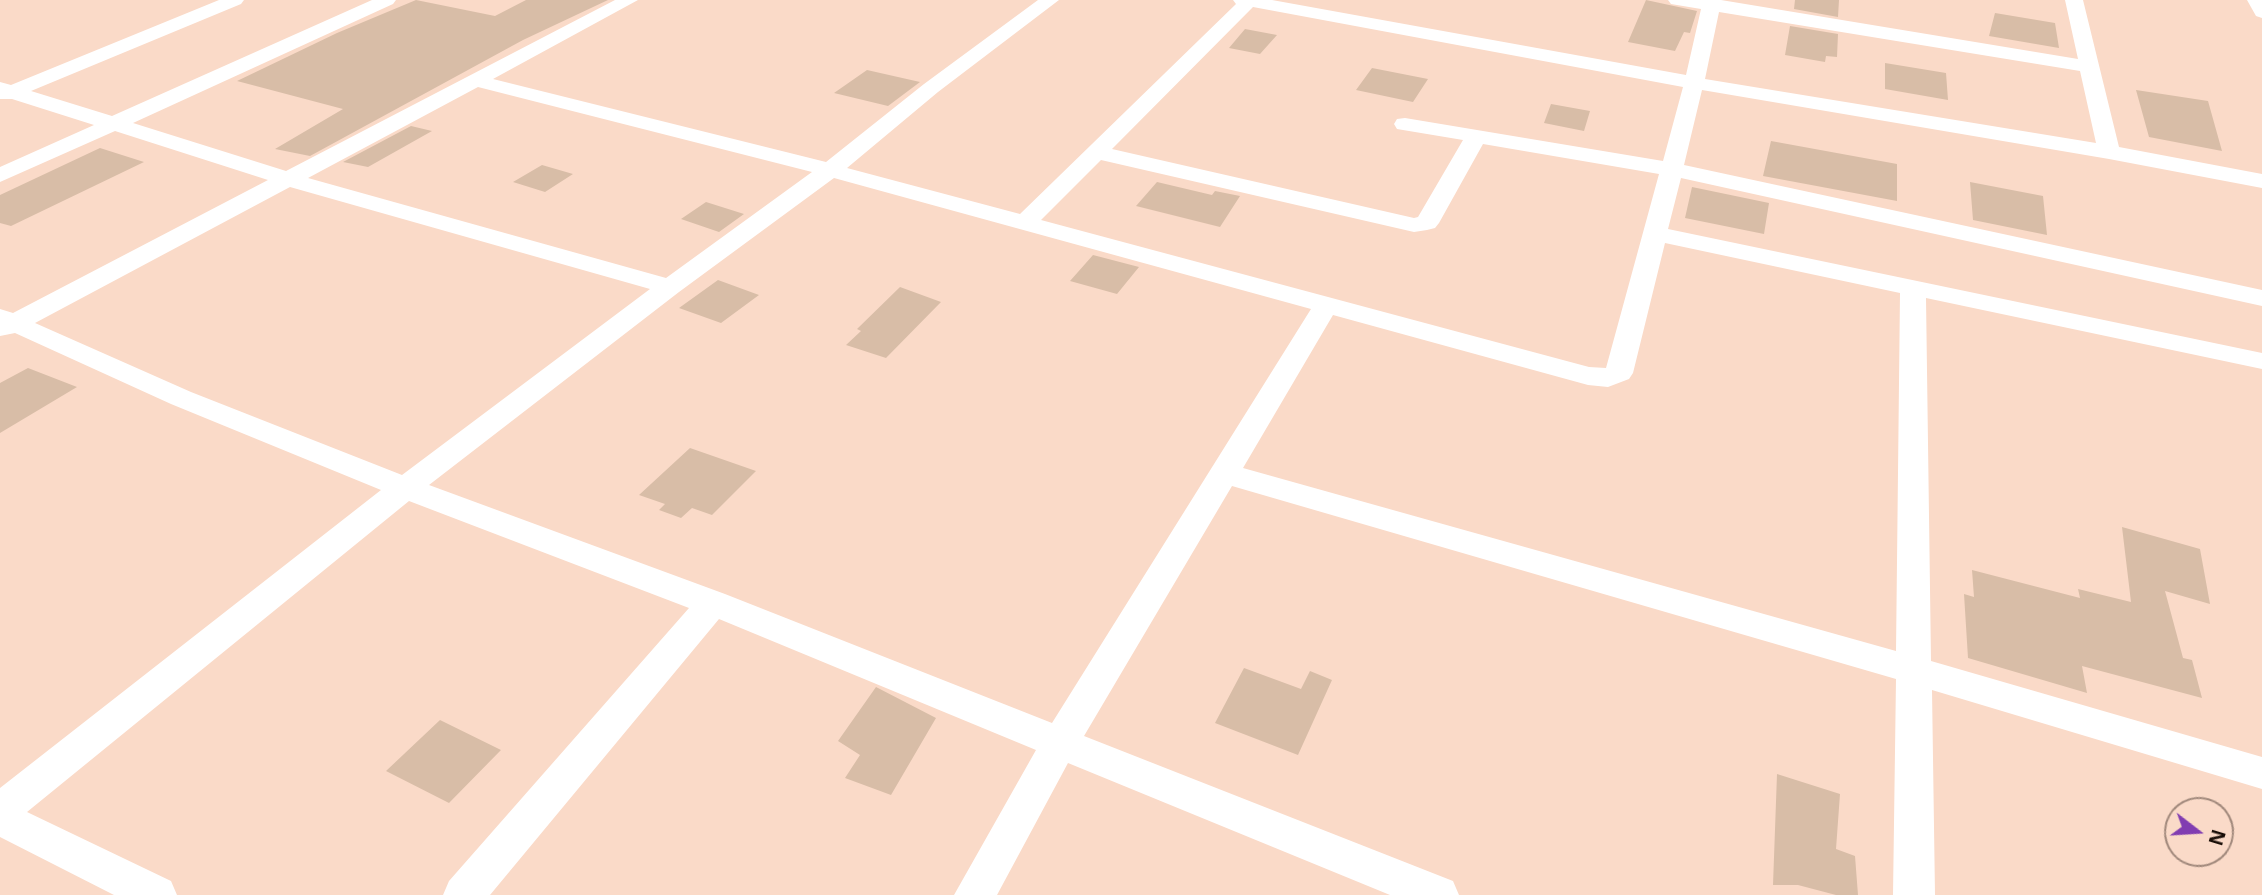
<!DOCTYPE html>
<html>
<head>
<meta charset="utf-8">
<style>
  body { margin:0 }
  #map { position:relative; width:2262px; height:895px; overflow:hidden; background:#fadac8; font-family:"Noto Sans",sans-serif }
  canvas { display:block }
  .north { position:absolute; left:2164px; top:797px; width:70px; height:70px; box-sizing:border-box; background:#fadac8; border:2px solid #a0887b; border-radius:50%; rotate:107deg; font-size:19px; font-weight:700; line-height:28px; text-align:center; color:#190e08 }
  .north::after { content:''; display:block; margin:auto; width:24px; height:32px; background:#813db1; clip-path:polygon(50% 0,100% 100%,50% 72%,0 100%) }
</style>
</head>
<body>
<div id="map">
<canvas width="2262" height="895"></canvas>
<div class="north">N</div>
</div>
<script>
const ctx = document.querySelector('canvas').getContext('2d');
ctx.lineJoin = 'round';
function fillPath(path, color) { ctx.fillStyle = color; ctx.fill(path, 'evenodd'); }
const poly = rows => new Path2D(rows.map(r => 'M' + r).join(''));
fillPath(poly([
  [416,0,495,16,526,0,608,0,523,40,310,156,275,149,343,109,237,81,337,33],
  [1646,0,1697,11,1690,33,1684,32,1675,51,1628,42],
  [1795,0,1839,0,1838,17,1794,9],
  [1995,13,2055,23,2059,48,1989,36],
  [1790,26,1838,34,1837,57,1826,56,1825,62,1785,55],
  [1245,29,1277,35,1260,54,1229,48],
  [1885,63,1946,73,1948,100,1885,89],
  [1372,68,1428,79,1413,102,1356,90],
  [867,70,920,82,888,106,834,93],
  [2136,90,2208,101,2222,151,2149,137],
  [1551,104,1590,111,1584,131,1544,123],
  [411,126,432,131,368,167,343,162],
  [1771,141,1897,164,1897,201,1763,176],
  [100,148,144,162,11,226,0,223,0,195],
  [542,165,573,174,545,192,513,182],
  [1157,182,1212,195,1215,191,1240,196,1220,227,1136,206],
  [1970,182,2043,196,2047,235,1973,220],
  [1692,187,1769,203,1764,234,1685,218],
  [706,202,744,214,719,232,681,219],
  [1093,255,1139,267,1117,294,1070,281],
  [718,280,759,295,721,323,679,308],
  [900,287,941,302,886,358,846,345,861,331,857,329],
  [28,368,77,387,0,433,0,383],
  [690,448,756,471,712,515,692,508,681,518,659,510,665,504,639,495],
  [2122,527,2200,549,2210,604,2165,591,2183,658,2192,660,2202,698,2082,666,2087,693,1968,658,1964,594,1974,597,1972,570,2080,598,2078,589,2131,602],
  [1244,668,1301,689,1310,671,1332,680,1298,755,1215,723],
  [876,687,936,718,891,795,845,778,860,755,838,741],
  [440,720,501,750,449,803,386,771],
  [1777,774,1840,794,1836,849,1855,856,1858,895,1836,895,1798,885,1773,885]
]), '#d8bda7');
fillPath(poly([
  [219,0,244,0,241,4,31,91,112,116,372,0,396,0,393,4,133,123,286,171,615,0,638,0,493,79,826,162,924,84,1038,0,1059,0,938,92,847,168,1020,214,1236,4,1233,0,1272,0,1686,75,1701,9,1671,4,1668,0,1721,0,2078,59,2065,0,2083,0,2119,147,2262,174,2262,188,2109,159,1702,90,1684,165,2262,290,2262,306,1681,178,1668,229,2262,353,2262,369,1926,298,1931,661,2262,757,2262,789,1932,690,1935,895,1893,895,1896,679,1232,486,1084,736,1453,881,1459,895,1390,895,1068,763,997,895,954,895,1036,750,719,619,490,895,443,895,449,881,689,608,409,501,27,812,171,881,177,895,114,895,0,837,0,788,381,490,171,404,15,333,0,336,0,309,13,313,268,180,115,131,0,182,0,167,94,125,12,99,0,99,0,82,11,85,219,0],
  [1253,7,1683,87,1663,161,1405,118,1397,119,1394,124,1397,129,1463,140,1418,217,1414,218,1112,149,1253,7],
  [1719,12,2080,71,2096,143,1705,79,1719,12],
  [478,87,812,172,666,278,308,178,478,87],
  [1483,144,1659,174,1606,368,1589,367,1041,220,1101,160,1414,232,1427,230,1435,228,1439,223,1483,144],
  [834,178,1311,309,1052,723,725,594,429,485,679,292,834,178],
  [290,187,650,289,402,475,191,392,35,323,290,187],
  [1665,243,1900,293,1896,651,1243,468,1333,315,1588,385,1608,387,1629,379,1633,373,1665,243],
  [2247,0,2262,0,2262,18,2256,16,2247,0]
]), '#fff');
</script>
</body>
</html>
